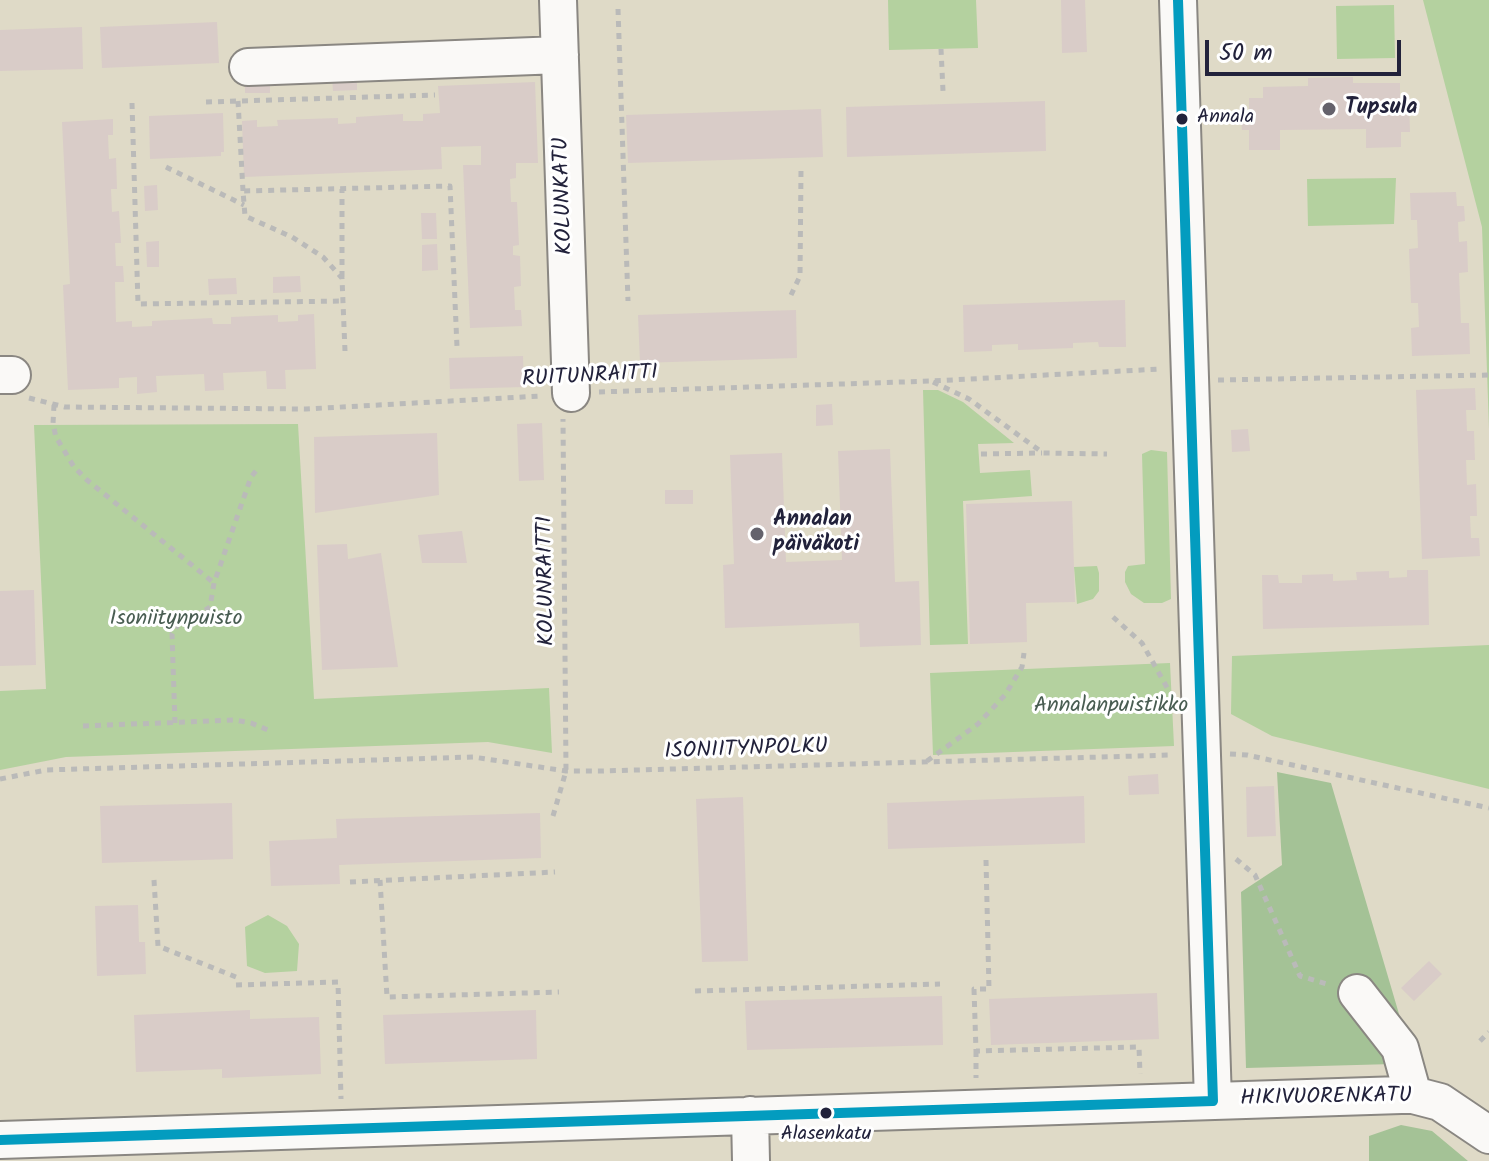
<!DOCTYPE html>
<html>
<head>
<meta charset="utf-8">
<style>
  body { margin:0 }
  #map { position:relative; width:1489px; height:1161px; overflow:hidden; background:#dfdac7; font-family:Kalam,sans-serif }
  canvas { display:block }
  .scale { position:absolute; left:1205px; top:40px; width:196px; height:36px; box-sizing:border-box; border:4px solid #22223b; border-top:0; padding-left:10px; font-size:24px; line-height:28px; white-space:nowrap; color:#22223b; -webkit-text-stroke:6px #fff; paint-order:stroke }
</style>
</head>
<body>
<div id="map">
<canvas width="1489" height="1161"></canvas>
<div class="scale">50 m</div>
</div>
<script>
const ctx = document.querySelector('canvas').getContext('2d');
ctx.lineJoin = 'round';
function fillPath(path, color) { ctx.fillStyle = color; ctx.fill(path, 'evenodd'); }
const poly = rows => new Path2D(rows.map(r => 'M' + r).join(''));
function strokePath(path, color, width, dash) { ctx.strokeStyle = color; ctx.lineWidth = width; ctx.lineCap = dash ? 'butt' : 'round'; ctx.setLineDash(dash || []); ctx.stroke(path); }
function label(font, color, halo, rows, align = 'center') {
  ctx.font = font + ' Kalam,sans-serif'; ctx.lineWidth = 6; ctx.setLineDash([]); ctx.textBaseline = 'middle'; ctx.strokeStyle = halo; ctx.fillStyle = color; for (const [text, x, y, turn = 0] of rows) {
    ctx.save(); ctx.translate(x, y); ctx.rotate((+turn || 0) * Math.PI / 180); ctx.textAlign = isNaN(turn) ? turn : align; if (halo) ctx.strokeText(text, 0, 0); ctx.fillText(text, 0, 0); ctx.restore();
  }
}
fillPath(poly([
  [888,0,976,0,978,48,889,50],
  [1423,0,1489,0,1489,429,1482,227],
  [1394,5,1395,58,1337,59,1336,6],
  [1396,178,1394,224,1308,226,1307,179],
  [923,390,938,390,963,402,1014,443,978,444,980,473,1030,470,1032,496,963,501,968,644,930,645],
  [298,424,314,699,549,688,552,753,488,742,66,757,0,770,0,691,46,689,34,425],
  [1151,450,1167,452,1171,599,1162,603,1144,603,1131,594,1125,582,1125,572,1128,566,1145,564,1142,454],
  [1097,566,1099,573,1099,591,1093,599,1077,604,1074,567],
  [1489,645,1489,789,1272,736,1231,714,1232,656],
  [1170,663,1174,746,933,755,930,673],
  [268,915,287,926,299,944,297,971,265,973,247,966,245,927]
]), '#b4d19f');
fillPath(poly([
  [1277,772,1331,783,1404,1031,1393,1064,1246,1068,1241,892,1282,865],
  [1401,1125,1432,1131,1468,1161,1369,1161,1369,1136]
]), '#a4c296');
fillPath(poly([
  [1061,0,1085,0,1087,52,1062,53],
  [217,22,219,63,102,68,100,27],
  [82,27,83,69,0,71,0,30],
  [357,77,357,90,333,91,332,78],
  [1353,77,1353,83,1400,83,1400,99,1409,99,1410,132,1401,132,1401,147,1366,148,1366,129,1280,130,1280,150,1249,150,1249,130,1242,130,1241,118,1249,118,1249,98,1263,98,1263,87,1308,86,1308,78],
  [270,80,270,93,245,93,245,81],
  [535,82,538,163,516,163,516,178,510,179,511,202,517,202,519,245,513,246,513,255,520,256,521,286,514,287,515,310,521,310,522,326,470,328,463,165,481,165,481,146,441,147,442,169,244,177,242,121,257,120,257,127,278,126,277,120,338,118,338,124,356,123,356,117,403,114,403,121,423,121,423,114,440,113,438,86],
  [1045,101,1046,151,847,157,846,107],
  [821,109,823,157,628,163,626,115],
  [223,113,224,152,221,152,221,156,150,159,149,116],
  [113,119,113,135,108,135,109,159,116,158,117,189,111,189,112,212,119,211,121,243,115,243,116,266,123,266,124,282,115,282,116,322,132,321,132,327,152,326,152,321,212,318,213,324,231,324,231,317,278,315,278,322,298,321,298,315,314,314,316,369,285,370,286,389,267,389,266,371,223,373,224,390,205,391,204,374,156,376,157,392,137,394,137,377,119,378,119,388,68,390,63,285,70,284,62,122],
  [157,185,158,210,145,211,144,186],
  [1456,192,1457,206,1464,206,1465,221,1458,222,1459,242,1467,241,1468,272,1459,273,1461,323,1469,323,1470,354,1412,356,1411,328,1419,327,1418,303,1411,303,1409,249,1418,248,1417,220,1411,220,1410,193],
  [421,213,436,213,437,239,422,239],
  [159,241,159,267,147,267,146,242],
  [437,244,438,270,422,271,422,245],
  [300,276,301,292,273,293,273,277],
  [236,278,237,294,209,295,208,279],
  [1125,300,1126,347,1099,347,1098,342,1073,343,1073,348,1018,350,1018,344,992,345,992,351,964,352,963,305],
  [796,310,797,358,640,363,638,315],
  [523,356,524,387,450,389,449,358],
  [1475,388,1476,410,1466,410,1467,431,1474,431,1475,460,1466,460,1467,485,1476,484,1477,516,1470,516,1471,538,1479,538,1480,556,1422,559,1416,390],
  [832,404,833,425,816,426,816,405],
  [542,423,544,480,519,481,517,424],
  [1248,429,1250,451,1232,452,1231,430],
  [437,433,439,495,315,513,314,437],
  [890,449,895,582,919,581,921,645,860,647,859,623,725,628,723,565,734,564,730,455,782,453,786,562,842,560,838,451],
  [665,490,693,490,693,504,665,504],
  [1072,501,1075,602,1026,603,1027,642,970,644,966,504],
  [462,531,467,563,422,563,418,535],
  [347,544,348,559,381,553,398,667,322,670,317,545],
  [1407,570,1428,570,1429,625,1263,629,1262,575,1278,575,1279,583,1302,583,1302,575,1333,574,1333,581,1357,580,1356,572,1389,571,1389,578,1407,577],
  [34,590,36,665,0,666,0,591],
  [1158,774,1159,794,1129,795,1128,776],
  [1274,786,1276,836,1247,837,1246,787],
  [1084,796,1085,843,888,849,887,803],
  [743,797,748,961,702,962,696,799],
  [232,803,233,859,102,863,100,806],
  [540,813,541,858,339,865,340,884,271,886,269,841,337,838,336,819],
  [138,905,139,942,145,942,146,974,97,976,95,906],
  [1429,961,1442,974,1414,1001,1401,988],
  [1157,993,1159,1039,991,1045,989,999],
  [942,996,943,1045,747,1050,745,1001],
  [250,1010,250,1019,319,1017,321,1074,222,1078,222,1069,136,1072,134,1015],
  [536,1010,537,1059,385,1064,383,1015]
]), '#d9ccc8');
const minor = poly([
  [558,0,571,393],
  [1178,0,1213,1101],
  [248,67,560,55],
  [0,375,12,375],
  [1357,993,1400,1048,1413,1095],
  [750,1115,751,1161],
  [0,1140,1401,1095,1413,1095,1440,1102,1489,1135]
]);
strokePath(minor, '#8a8782', 40);
strokePath(poly([
  [618,9,628,301],
  [941,49,943,91],
  [238,101,243,191],
  [206,102,435,95],
  [132,103,138,304,343,301],
  [166,167,244,205],
  [342,277,342,189],
  [791,295,800,276,801,170],
  [345,351,342,278,323,257,292,237,245,216,243,191,450,186,457,347],
  [1218,380,1489,375],
  [933,382,969,399,1043,453,1107,454],
  [599,392,932,381,1160,369],
  [29,398,65,407,306,409,541,396],
  [54,405,53,424,56,437,74,467,87,480,214,583],
  [981,454,1042,453],
  [1113,617,1142,643,1169,691],
  [175,723,172,634,180,621,196,616,210,607,214,583,251,477,259,467],
  [83,726,235,720,251,723,268,730],
  [1230,754,1247,755,1489,808],
  [927,761,978,724,1005,695,1022,667,1024,653],
  [0,779,46,770,473,757,566,771,602,771,1172,755],
  [553,816,566,771,563,419],
  [1236,859,1255,875,1300,976,1330,985],
  [986,860,989,989,974,989,976,1051,1139,1047,1140,1074],
  [154,880,158,946,236,977],
  [380,880,387,997,559,992],
  [350,882,555,872],
  [236,985,338,982,341,1099],
  [695,991,940,984],
  [1480,1041,1489,1032],
  [976,1051,976,1078]
]), '#babab9', 5, [6, 6]);
strokePath(minor, '#faf9f7', 36);
strokePath(poly([
  [1178,0,1213,1101],
  [0,1140,1213,1101]
]), '#039cbf', 10);
for (const [x, y, r, color] of [
  [1329,109,8,"#64626c"],
  [1182,119,7,"#22223b"],
  [757,534,8,"#64626c"],
  [826,1113,7,"#22223b"]
]) { const dot = new Path2D(); dot.arc(x, y, r, 0, 2 * Math.PI); ctx.fillStyle = color; ctx.fill(dot); strokePath(dot, '#fff', 3); }
label('20px', '#22223b', '#fff', [
  ["Annala",1197,119],
  ["Alasenkatu",826,1136,"center"]
], 'left');
label('bold 22px', '#22223b', '#fff', [
  ["Tupsula",1345,109],
  ["Annalan",773,521],
  ["päiväkoti",773,546]
], 'left');
label('22px', '#22223b', '#fff', [
  ["KOLUNKATU",565,196,-92],
  ["RUITUNRAITTI",590,378,-3],
  ["KOLUNRAITTI",548,581,-91],
  ["ISONIITYNPOLKU",746,751,-2],
  ["HIKIVUORENKATU",1326,1099,-1]
]);
label('22px', '#495d52', '#fff', [
  ["Isoniitynpuisto",176,620],
  ["Annalanpuistikko",1111,707]
]);
</script>
</body>
</html>
